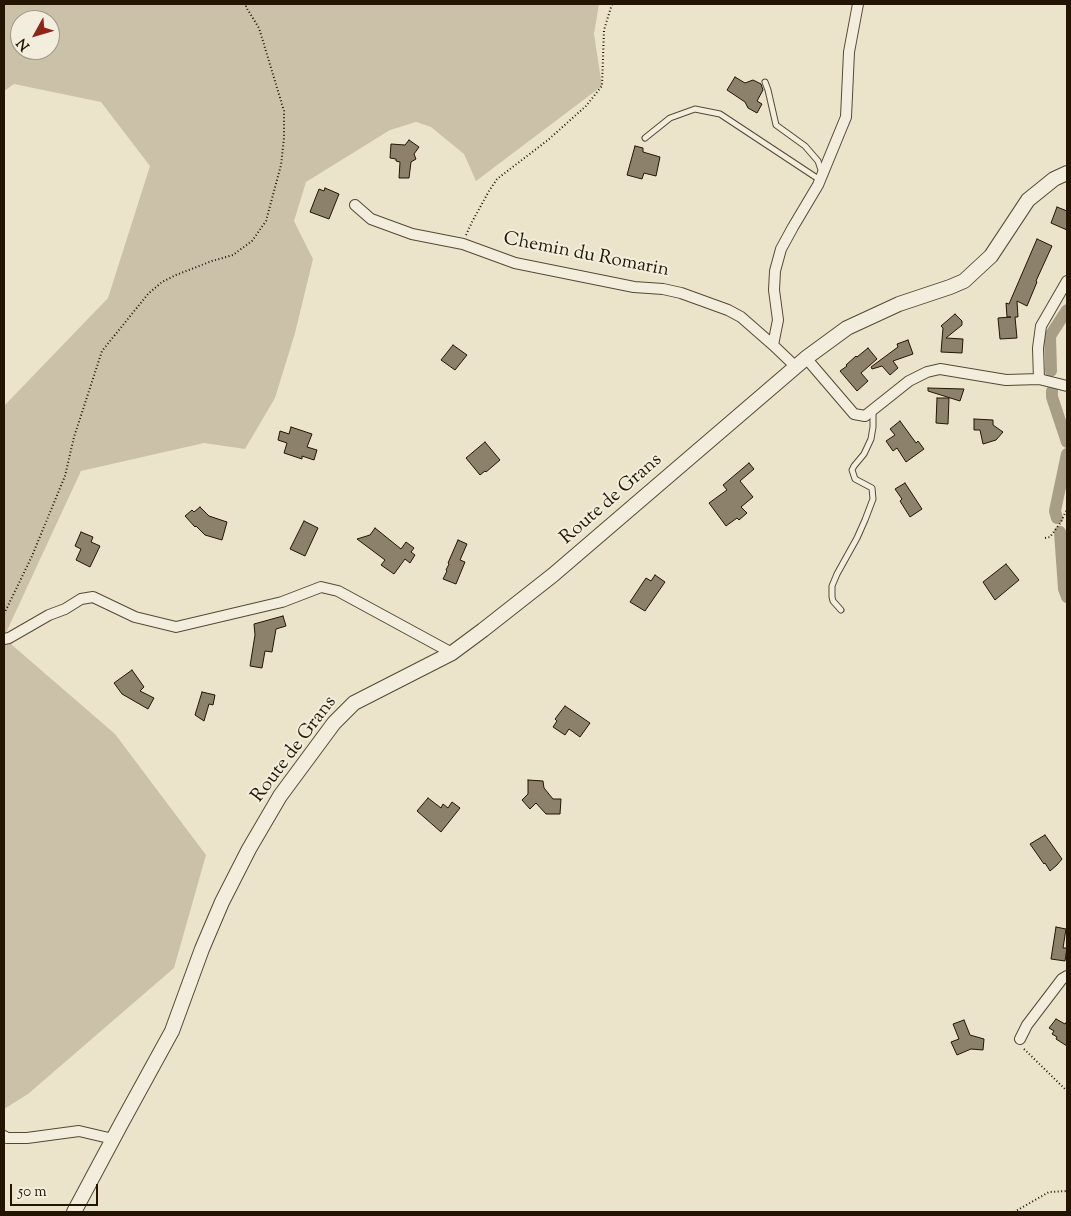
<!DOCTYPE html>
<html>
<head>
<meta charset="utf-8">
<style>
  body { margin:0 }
  #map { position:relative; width:1071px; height:1216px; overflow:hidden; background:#ece4ca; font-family:"Sorts Mill Goudy",serif }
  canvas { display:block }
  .frame { position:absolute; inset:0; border:5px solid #231502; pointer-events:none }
  .north { position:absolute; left:10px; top:10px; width:50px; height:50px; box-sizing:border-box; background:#f3eddd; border:1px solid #a09785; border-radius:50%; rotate:231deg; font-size:14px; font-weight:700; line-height:20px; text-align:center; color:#231502 }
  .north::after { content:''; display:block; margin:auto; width:18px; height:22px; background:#8f2418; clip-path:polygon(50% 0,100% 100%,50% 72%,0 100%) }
  .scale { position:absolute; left:10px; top:1184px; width:88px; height:22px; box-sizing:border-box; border:2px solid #231502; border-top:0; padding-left:6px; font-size:15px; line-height:18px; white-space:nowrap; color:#231502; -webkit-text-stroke:4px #f3eddd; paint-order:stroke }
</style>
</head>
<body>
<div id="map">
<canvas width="1071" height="1216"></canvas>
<div class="frame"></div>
<div class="north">N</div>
<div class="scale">50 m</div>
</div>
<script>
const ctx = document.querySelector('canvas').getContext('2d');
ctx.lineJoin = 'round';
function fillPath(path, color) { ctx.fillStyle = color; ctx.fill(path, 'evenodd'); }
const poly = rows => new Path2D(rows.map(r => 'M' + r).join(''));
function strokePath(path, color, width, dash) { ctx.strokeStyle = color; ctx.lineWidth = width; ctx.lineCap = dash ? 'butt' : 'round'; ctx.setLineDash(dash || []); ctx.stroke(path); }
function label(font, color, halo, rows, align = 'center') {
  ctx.font = font + ' "Sorts Mill Goudy",serif'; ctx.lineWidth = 4; ctx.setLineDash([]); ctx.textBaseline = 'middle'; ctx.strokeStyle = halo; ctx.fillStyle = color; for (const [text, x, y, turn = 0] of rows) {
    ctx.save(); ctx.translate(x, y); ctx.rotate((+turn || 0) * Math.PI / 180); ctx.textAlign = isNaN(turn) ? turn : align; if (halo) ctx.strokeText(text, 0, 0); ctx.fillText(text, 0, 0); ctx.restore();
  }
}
fillPath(poly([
  [4,4,599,4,594,34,602,86,476,181,464,154,431,127,416,122,390,130,306,182,294,221,313,259,295,333,275,398,245,449,204,443,81,471,4,637,4,406,108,298,150,166,101,102,14,84,4,91],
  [20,20,50,20,50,50,20,50],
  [4,638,115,734,206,855,174,968,28,1094,4,1109]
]), '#cac1a8');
strokePath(poly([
  [1051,371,1050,336,1067,310],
  [1052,391,1052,397,1067,442],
  [1057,518,1055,511,1067,454],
  [1060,532,1064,589,1067,597]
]), '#a89e86', 12);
const building = poly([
  [735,77,745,83,753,80,761,84,763,90,757,101,762,104,757,113,748,108,745,102,727,90,735,77],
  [409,140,419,147,414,154,416,159,411,162,409,178,399,178,400,162,396,161,396,159,390,158,391,144,405,145,409,140],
  [635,146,643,148,643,152,660,157,656,176,644,173,642,179,627,175,635,146],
  [325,188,339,194,329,219,310,212,319,189,324,191,325,188],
  [1057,207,1067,211,1067,230,1051,223,1057,207],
  [1037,239,1052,246,1036,281,1037,282,1027,306,1017,301,1018,317,1015,317,1017,338,1000,339,998,318,1011,317,1007,317,1006,303,1009,304,1037,239],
  [955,314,962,321,962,325,946,338,963,339,962,353,941,352,943,328,941,326,955,314],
  [908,340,913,354,893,361,898,368,890,375,882,366,872,369,871,367,898,347,897,344,908,340],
  [453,345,467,355,455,370,441,360,453,345],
  [868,348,877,359,861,373,868,381,857,391,840,371,847,366,846,365,856,356,857,357,868,348],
  [928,388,964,389,960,401,928,391,928,388],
  [937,398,949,398,948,424,936,423,937,398],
  [974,419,993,420,993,425,1003,432,996,440,983,444,980,430,974,430,974,419],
  [900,421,916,443,918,441,924,449,906,462,897,448,893,451,886,441,895,435,890,429,900,421],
  [291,427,312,434,307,447,317,450,314,460,302,456,302,459,284,453,287,443,278,440,280,431,289,434,291,427],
  [485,442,500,460,486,472,485,471,480,475,466,458,485,442],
  [749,463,754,469,740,481,753,497,741,507,747,513,739,520,737,518,726,526,709,503,727,490,723,485,749,463],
  [905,483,922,509,910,517,900,501,902,499,895,489,905,483],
  [200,507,209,516,227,522,222,540,205,535,196,526,195,527,185,516,192,510,194,512,200,507],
  [304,521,318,528,305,556,290,549,304,521],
  [375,528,401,549,406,542,414,548,411,552,415,555,410,563,405,559,394,574,381,565,385,560,357,539,370,535,375,528],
  [81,532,93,537,91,542,100,546,90,567,76,560,81,549,75,546,81,532],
  [458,540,467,544,460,560,465,562,456,584,443,579,447,571,446,570,449,564,448,563,458,540],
  [1006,564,1019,580,995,600,983,582,1006,564],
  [655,575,665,582,645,611,630,602,646,578,651,581,655,575],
  [283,616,286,626,276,629,272,652,265,651,262,668,250,666,255,635,254,624,283,616],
  [132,670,144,687,140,691,154,698,148,709,122,694,114,683,132,670],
  [202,692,215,695,213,705,209,704,204,721,195,715,202,692],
  [565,706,590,723,580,737,569,729,565,735,553,727,557,721,555,719,565,706],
  [528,780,543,781,544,788,553,799,561,799,560,814,546,814,536,803,530,809,522,800,528,794,528,780],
  [428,798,441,808,443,804,448,808,452,802,460,808,441,832,417,811,428,798],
  [1045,835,1062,859,1057,865,1050,871,1045,863,1044,864,1030,844,1045,835],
  [1056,927,1066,929,1063,948,1067,948,1065,961,1051,959,1056,927],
  [1056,1019,1065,1024,1067,1021,1067,1046,1056,1039,1057,1037,1052,1034,1054,1031,1049,1028,1056,1019],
  [964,1020,970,1035,984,1039,983,1050,971,1049,957,1055,951,1042,959,1039,953,1024,964,1020]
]);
fillPath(building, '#8c816a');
strokePath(building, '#231502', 1);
const service = poly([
  [765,82,768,90,776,125,805,146,818,161,822,173],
  [645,138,670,118,695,109,720,114,820,180],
  [841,610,833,601,832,597,832,586,837,574,857,538,865,520,873,499,872,488,855,479,852,470,854,466,864,454,871,439,873,427,873,409]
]);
const minor = poly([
  [355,205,371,219,412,234,463,244,515,263,634,287,663,289,681,293,728,310,741,317,773,345,796,367],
  [773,345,778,320,774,290,775,271,781,249,793,227,818,185,846,117,849,52,858,4],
  [806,358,854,414,865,416,909,381,927,372,940,369,1006,380,1039,379,1067,386],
  [1039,379,1038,348,1041,326,1067,281],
  [4,639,9,638,49,615,65,609,81,599,93,597,135,617,176,627,282,602,321,587,338,591,452,653],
  [1020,1039,1027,1025,1062,979,1067,976],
  [4,1136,7,1138,27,1138,79,1131,113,1139]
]);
const tertiary = poly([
  [74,1212,121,1124,172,1031,202,949,222,902,249,849,280,796,334,723,354,703,452,653,483,630,553,575,806,358,847,328,899,304,950,287,964,281,991,256,1028,200,1054,179,1067,173]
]);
strokePath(service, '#554934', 7);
strokePath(minor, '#554934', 12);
strokePath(tertiary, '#554934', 16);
strokePath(poly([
  [466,235,472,222,489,191,497,179,548,140,586,106,602,86,604,30,612,4],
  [1045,538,1050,537,1061,522,1067,509],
  [4,614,32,556,65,476,74,437,102,351,148,294,162,282,176,275,212,261,233,255,252,241,266,221,281,165,284,138,284,111,259,28,246,7,246,4],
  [1024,1049,1067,1091],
  [1014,1212,1049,1192,1067,1191],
  [1016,1212,1034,1212]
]), '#231502', 2, [1, 2.5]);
strokePath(service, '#f3eddd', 5);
strokePath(minor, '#f3eddd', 10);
strokePath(tertiary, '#f3eddd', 14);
label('19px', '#231502', '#f3eddd', [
  ["Chemin du Romarin",586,256,11],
  ["Route de Grans",612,500,-41],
  ["Route de Grans",295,750,-53]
]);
</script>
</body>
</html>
